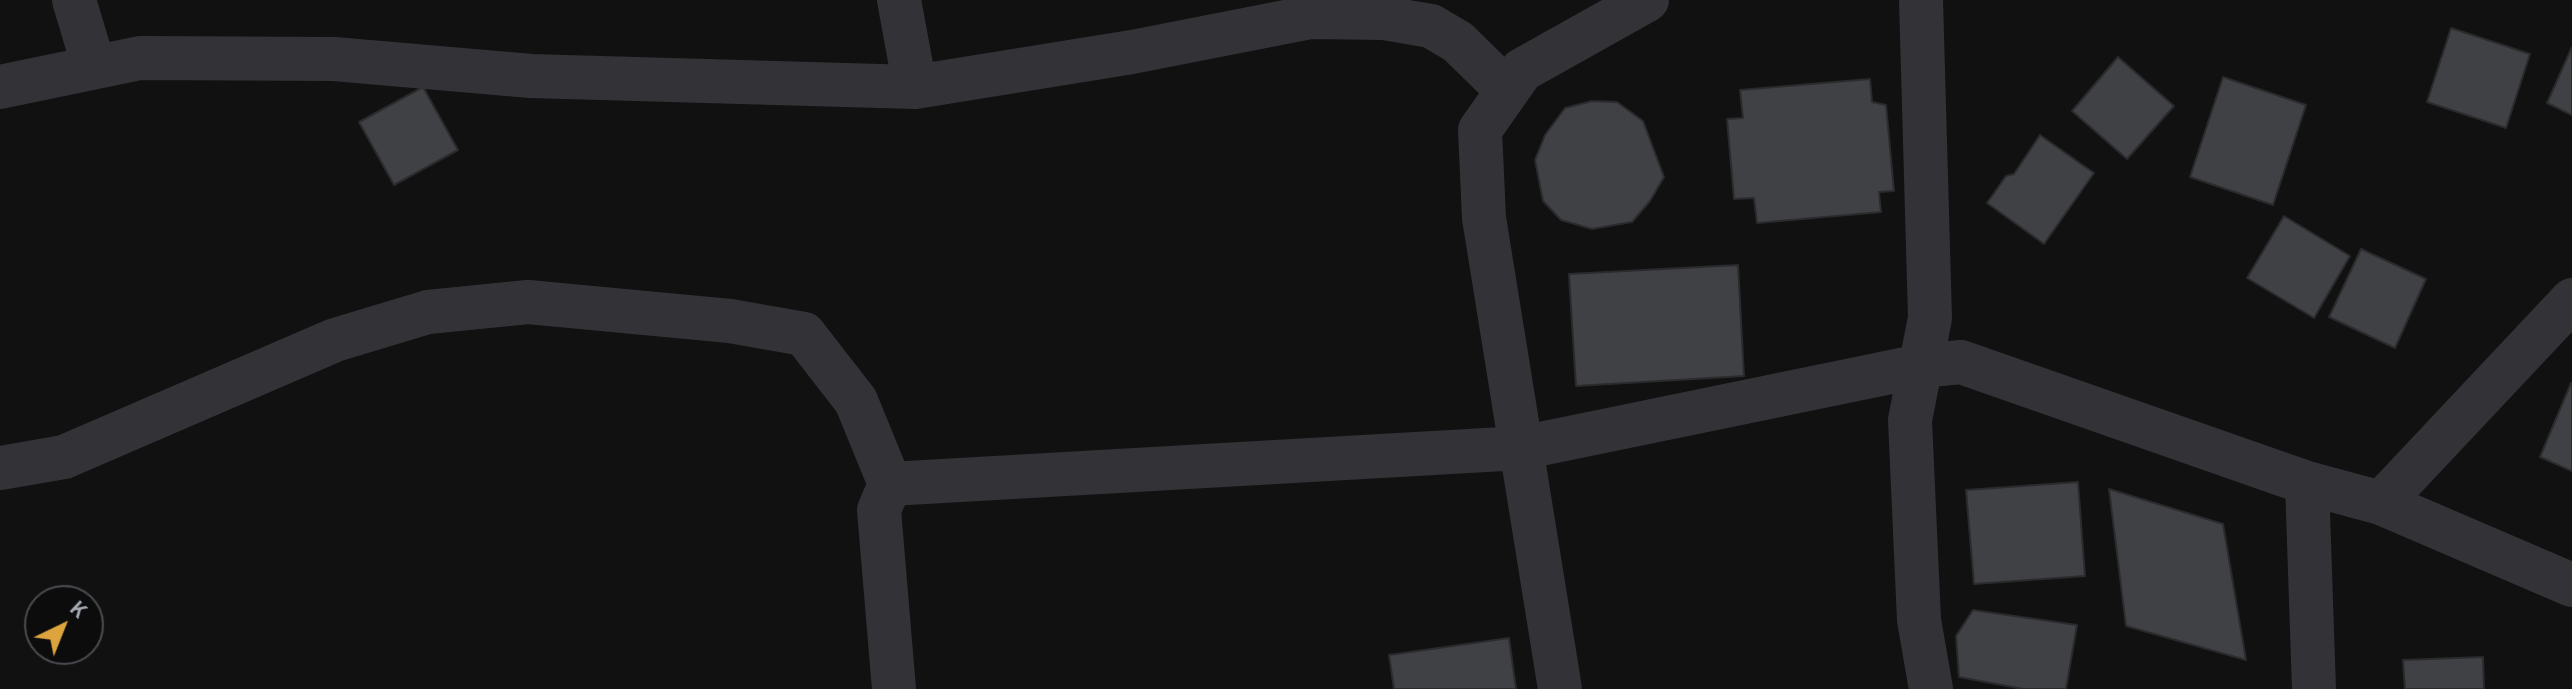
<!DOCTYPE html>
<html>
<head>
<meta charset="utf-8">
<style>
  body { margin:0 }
  #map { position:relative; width:2572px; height:689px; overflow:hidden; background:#111112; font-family:"Archivo Narrow",sans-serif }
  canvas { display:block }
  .north { position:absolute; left:24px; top:585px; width:80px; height:80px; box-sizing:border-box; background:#0c0c0d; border:2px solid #494b4f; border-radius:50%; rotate:43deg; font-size:22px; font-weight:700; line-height:32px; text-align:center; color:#a4a9b2 }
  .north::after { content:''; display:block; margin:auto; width:28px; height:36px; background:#dda43e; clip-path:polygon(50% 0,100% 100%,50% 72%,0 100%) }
</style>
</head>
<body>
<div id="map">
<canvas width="2572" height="689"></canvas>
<div class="north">K</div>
</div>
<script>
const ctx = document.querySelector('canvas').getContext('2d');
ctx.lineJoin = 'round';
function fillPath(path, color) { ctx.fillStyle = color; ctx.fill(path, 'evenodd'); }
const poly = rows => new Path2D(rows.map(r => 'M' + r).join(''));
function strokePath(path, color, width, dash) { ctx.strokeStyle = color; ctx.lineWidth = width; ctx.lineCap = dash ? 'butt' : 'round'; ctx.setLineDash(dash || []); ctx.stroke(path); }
const building = poly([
  [2451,28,2530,54,2506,128,2427,102,2451,28],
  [2572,47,2572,115,2547,103,2572,47],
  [2118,57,2174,106,2127,159,2072,111,2118,57],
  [2223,77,2306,105,2273,205,2190,177,2223,77],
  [1870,79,1872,102,1886,105,1894,191,1879,192,1881,212,1757,223,1754,198,1734,199,1727,119,1743,118,1740,90,1870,79],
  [423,87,458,150,394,185,359,122,423,87],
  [1592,101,1617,102,1643,121,1664,177,1650,201,1632,222,1592,229,1561,220,1543,201,1535,160,1545,135,1565,108,1592,101],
  [2040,135,2094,173,2044,244,1987,203,2006,176,2014,174,2040,135],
  [2284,216,2350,256,2314,318,2247,278,2284,216],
  [2361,249,2426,279,2395,348,2329,317,2361,249],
  [1738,265,1744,376,1576,386,1569,274,1738,265],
  [2571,383,2572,384,2572,471,2540,457,2571,383],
  [2078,482,2085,576,1974,584,1966,490,2078,482],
  [2109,489,2223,524,2246,660,2126,626,2109,489],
  [1973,610,2077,625,2066,689,2023,689,1959,677,1956,636,1973,610],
  [1509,638,1516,689,1394,689,1389,655,1509,638],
  [2483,657,2484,689,2405,689,2403,660,2483,657]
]);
fillPath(building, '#404145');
strokePath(building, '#2b2b2e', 2);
strokePath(poly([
  [74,0,94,67],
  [899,0,915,87],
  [1921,0,1930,318,1910,420,1919,620,1931,689],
  [0,87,140,58,334,59,531,76,915,87,1132,52,1311,17,1384,18,1431,26,1458,42,1507,90],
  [0,468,64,457,335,340,428,312,528,302,730,321,804,334,856,401,890,484,879,510,894,689],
  [2307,483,2314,689],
  [890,484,1521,448,1920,366,1961,362,2307,483,2381,503,2572,585],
  [2381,503,2572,300],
  [1560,689,1484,218,1480,130,1522,70,1647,0]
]), '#333337', 44);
</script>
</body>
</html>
